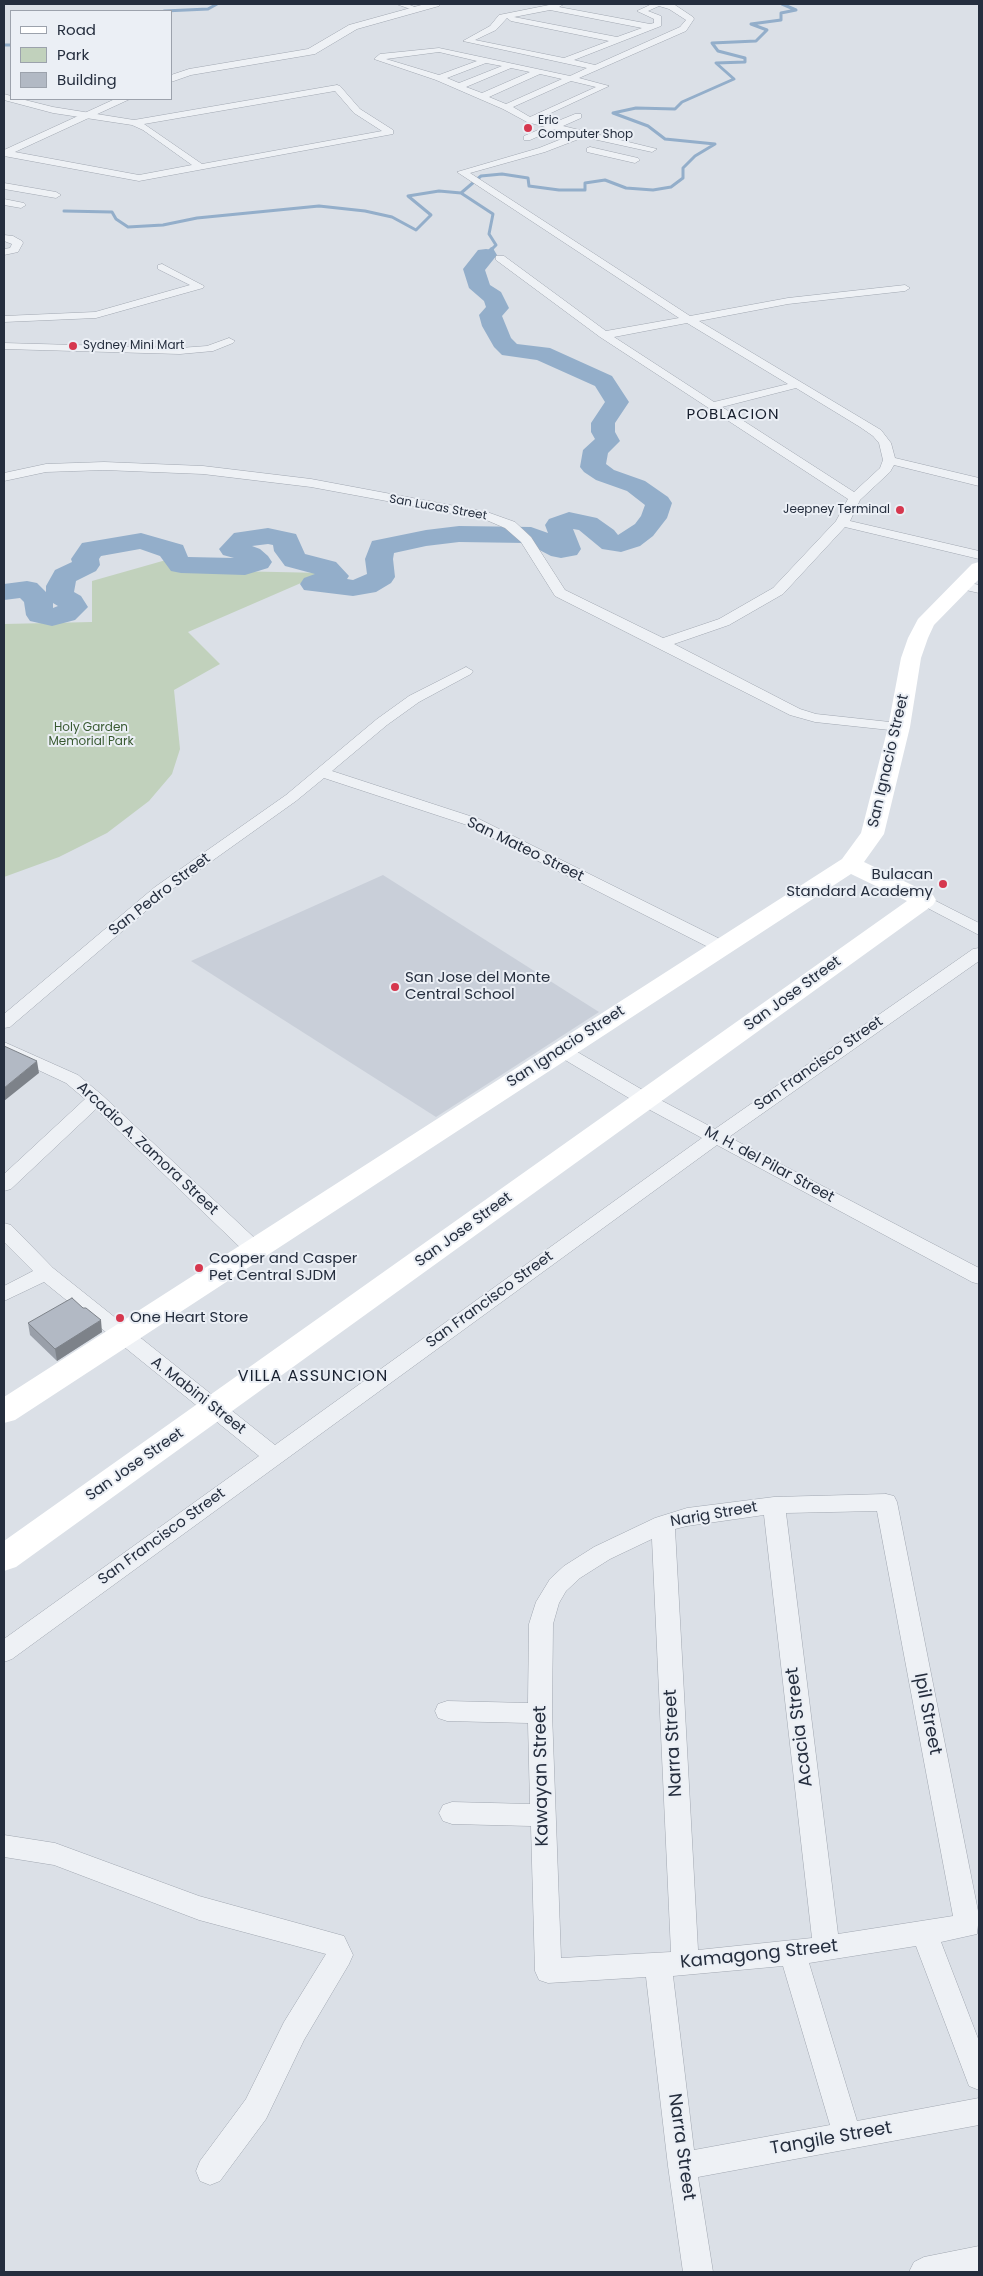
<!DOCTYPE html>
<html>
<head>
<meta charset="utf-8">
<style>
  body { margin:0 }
  #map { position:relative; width:983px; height:2276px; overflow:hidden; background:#dbe0e7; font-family:Poppins,sans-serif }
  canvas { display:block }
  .frame { position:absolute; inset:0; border:5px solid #252e3e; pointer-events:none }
  .legend { position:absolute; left:10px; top:10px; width:162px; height:90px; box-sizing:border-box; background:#ebeff5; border:1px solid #9ca2ac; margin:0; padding:6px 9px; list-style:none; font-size:15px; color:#252e3e }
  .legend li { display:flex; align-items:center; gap:10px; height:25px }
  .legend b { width:25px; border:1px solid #9ca2ac }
</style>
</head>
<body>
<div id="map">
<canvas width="983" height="2276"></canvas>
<div class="frame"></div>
<ul class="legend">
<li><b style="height:6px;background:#fff"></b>Road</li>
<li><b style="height:14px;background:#c1d1bc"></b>Park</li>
<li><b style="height:14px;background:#b2b9c4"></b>Building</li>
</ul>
</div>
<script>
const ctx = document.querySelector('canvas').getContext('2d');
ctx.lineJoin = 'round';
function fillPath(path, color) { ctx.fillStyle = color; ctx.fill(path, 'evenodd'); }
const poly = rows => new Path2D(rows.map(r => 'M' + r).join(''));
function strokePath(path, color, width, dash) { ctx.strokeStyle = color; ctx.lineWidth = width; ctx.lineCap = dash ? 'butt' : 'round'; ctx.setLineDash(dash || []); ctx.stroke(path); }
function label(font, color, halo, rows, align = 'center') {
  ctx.font = font + ' Poppins,sans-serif'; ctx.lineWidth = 4; ctx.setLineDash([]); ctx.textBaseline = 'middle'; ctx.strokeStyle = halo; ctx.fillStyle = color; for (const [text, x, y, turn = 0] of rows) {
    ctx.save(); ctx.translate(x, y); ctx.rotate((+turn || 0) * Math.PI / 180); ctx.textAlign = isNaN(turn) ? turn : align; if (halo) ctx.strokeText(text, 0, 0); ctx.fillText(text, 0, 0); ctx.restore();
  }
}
fillPath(poly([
  [383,875,599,1012,436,1117,191,961]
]), '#c9cfd9');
fillPath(poly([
  [166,560,183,570,324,573,188,632,220,664,174,690,180,749,172,774,149,801,107,833,59,857,4,877,4,624,92,622,92,581]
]), '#c1d1bc');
strokePath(poly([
  [164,11,208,9,217,4],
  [4,45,11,45],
  [461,193,493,214,489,234,496,245,491,250],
  [64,211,112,212,116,219,128,227,163,225,197,218,319,206,365,211,392,217,416,230,431,215,408,196,439,191,461,193,481,176,502,174,528,178,529,186,559,190,585,190,585,183,605,180,626,188,653,190,671,187,683,178,683,168,695,156,715,144,665,139,648,126,613,113,636,108,675,109,682,102,734,79,716,63,745,62,745,58,718,51,712,43,756,41,767,30,751,24,781,20,781,13,796,10,782,4]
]), '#93aeca', 3);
strokePath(poly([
  [486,255,492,249]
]), '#93aeca', 4);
fillPath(poly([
  [486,249,494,250,497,255,485,270,490,285,501,292,509,308,502,316,511,338,517,344,550,348,612,376,629,402,615,423,615,432,620,441,608,453,606,464,614,470,645,481,668,497,672,503,667,518,653,536,640,546,621,552,602,549,579,530,573,529,581,549,577,555,561,558,551,556,526,543,459,542,426,546,394,553,393,559,395,577,391,583,376,592,353,596,304,590,300,584,304,578,315,574,285,566,274,551,273,545,268,544,252,546,260,549,268,556,272,562,268,568,245,575,181,573,171,571,160,556,140,549,101,556,99,559,100,565,96,571,76,581,74,592,81,596,88,607,75,620,52,626,30,621,26,615,24,602,20,598,4,600,4,584,27,581,37,583,46,592,46,586,55,570,72,562,71,559,82,543,141,533,183,545,188,557,234,558,223,555,219,549,234,533,268,528,296,534,305,554,336,562,349,576,347,579,353,580,367,574,365,559,372,541,426,530,459,526,531,527,548,533,545,525,549,519,569,512,597,518,614,530,618,535,635,524,641,516,645,505,627,491,596,480,584,472,580,467,583,450,595,439,591,432,591,423,605,402,595,386,537,360,502,355,494,347,482,326,479,315,486,307,484,301,469,288,463,269,478,250,486,249],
  [53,603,58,606,53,608,53,603]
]), '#93aeca');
const minor = poly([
  [396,4,407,4,420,9,416,11,396,4],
  [554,4,564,4,559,7,650,24,654,23,654,19,637,11,652,4,675,5,693,17,694,19,686,31,579,78,609,86,538,119,553,123,575,114,581,114,581,118,563,126,657,149,652,152,584,137,545,152,470,173,690,316,788,298,905,285,910,288,905,291,788,304,699,321,881,430,891,443,895,458,979,478,979,486,894,465,890,472,860,500,850,521,979,551,979,559,845,527,783,594,729,625,674,644,800,709,816,714,899,723,904,724,906,727,904,730,899,731,815,722,790,715,555,596,521,542,505,528,484,519,311,487,203,474,104,470,46,472,4,481,4,473,46,464,104,462,203,466,311,479,487,512,515,522,531,537,565,590,663,638,719,619,773,588,836,521,848,499,600,337,496,260,496,256,504,256,606,331,679,318,457,172,539,148,574,134,555,129,530,140,524,140,524,136,545,127,527,122,503,109,436,80,374,59,380,54,439,48,570,76,587,68,463,41,490,26,499,15,554,4],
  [659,6,669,9,686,20,680,27,595,65,574,60,661,26,661,16,648,11,659,6],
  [550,10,642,28,617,37,514,17,550,10],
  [507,18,511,21,609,41,564,58,475,40,496,30,507,18],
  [439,52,477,61,439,75,386,59,439,52],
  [486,63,502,66,459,83,447,78,486,63],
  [511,68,530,72,482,93,466,87,511,68],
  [540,74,562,79,506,104,489,97,540,74],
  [571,81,596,87,530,117,513,107,571,81],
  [687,323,788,384,714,402,614,337,687,323],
  [796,388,860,427,873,436,879,443,883,460,880,468,854,492,722,407,796,388],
  [337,85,340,86,360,109,393,130,393,134,139,181,4,156,4,150,139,175,192,165,143,130,132,125,53,113,4,100,4,94,11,96,11,99,21,99,53,107,134,120,337,85],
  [335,91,354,113,382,131,202,164,144,124,335,91],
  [590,147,638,158,640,160,635,163,587,152,587,148,590,147],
  [4,183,56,192,61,195,56,198,4,189,4,183],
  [4,199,24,203,26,205,21,208,4,205,4,199],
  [4,235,13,236,22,241,23,243,18,252,4,255,4,249,10,248,12,244,4,241,4,235],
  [162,264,204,286,203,288,96,318,4,322,4,316,95,312,190,285,158,269,158,265,162,264],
  [229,338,235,341,233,343,213,351,180,354,4,349,4,343,180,348,207,346,229,338],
  [962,581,979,585,979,593,957,588,955,585,962,581],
  [466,667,473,671,471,674,419,702,387,725,332,771,479,819,728,943,730,947,728,951,716,951,467,825,324,778,296,801,167,893,10,1027,4,1028,4,1014,155,887,286,795,377,719,409,696,466,667],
  [924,895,979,923,979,935,918,903,916,900,918,897,924,895],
  [979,948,979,961,729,1137,979,1268,979,1284,972,1282,717,1145,12,1659,4,1662,4,1639,259,1456,44,1282,4,1301,4,1286,33,1271,4,1242,4,1223,11,1225,53,1268,275,1445,702,1138,639,1104,555,1054,552,1050,555,1046,561,1045,567,1046,653,1096,715,1129,973,949,979,948],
  [4,1042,78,1075,102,1095,262,1245,265,1250,262,1255,255,1257,248,1255,96,1109,11,1189,4,1191,4,1174,85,1099,66,1083,4,1054,4,1042],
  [886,1494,894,1496,897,1502,979,1916,977,1934,941,1942,979,2041,979,2090,969,2086,916,1946,809,1963,857,2121,979,2098,979,2125,698,2177,713,2272,683,2272,668,2166,646,1977,548,1983,539,1980,535,1971,531,1826,452,1824,443,1821,439,1813,443,1805,452,1802,530,1804,528,1723,447,1721,438,1718,435,1711,438,1704,447,1701,528,1703,529,1624,536,1602,550,1579,564,1566,594,1547,655,1518,687,1508,774,1497,886,1494],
  [877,1511,953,1916,838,1934,786,1513,877,1511],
  [764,1515,812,1938,698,1950,675,1529,687,1526,764,1515],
  [652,1539,671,1952,561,1958,552,1713,553,1624,559,1603,566,1591,580,1578,610,1559,652,1539],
  [783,1966,830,2125,694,2150,673,1976,783,1966],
  [4,1835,55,1843,199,1896,344,1936,353,1955,349,1964,304,2040,266,2119,220,2181,210,2185,200,2181,196,2171,200,2161,246,2099,284,2022,326,1954,199,1920,54,1865,4,1857,4,1835],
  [979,2246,979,2272,909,2272,914,2262,924,2257,979,2246]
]);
const tertiary = poly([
  [425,4,440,4,439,6,357,29,315,54,191,75,171,82,171,75,189,69,308,49,349,25,425,4],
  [115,99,130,99,4,157,4,150,115,99]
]);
strokePath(minor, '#a1a7b1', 1);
strokePath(tertiary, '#a1a7b1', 1);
fillPath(minor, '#eef1f5');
fillPath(tertiary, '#eef1f5');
fillPath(poly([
  [979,562,979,579,934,625,928,638,921,658,910,727,884,834,864,862,933,895,936,900,933,905,16,1567,4,1571,4,1541,907,901,851,874,15,1420,4,1423,4,1397,842,859,861,833,888,727,901,658,908,638,918,619,972,564,979,562]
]), '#fff');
fillPath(poly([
  [83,1308,102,1332,57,1361,30,1335,28,1323]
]), '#999fa9');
fillPath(poly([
  [37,1061,39,1073,4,1101,4,1088],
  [101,1320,102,1332,57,1361,55,1349]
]), '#7d8289');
const building = poly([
  [4,1046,37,1061,4,1088,4,1046],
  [72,1298,83,1308,86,1308,101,1320,55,1349,28,1323,72,1298]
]);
fillPath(building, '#b2b9c4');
strokePath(building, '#7d8289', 1);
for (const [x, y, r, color] of [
  [528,128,5,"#d6374e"],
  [73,346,5,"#d6374e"],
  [900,510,5,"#d6374e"],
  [943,884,5,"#d6374e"],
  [395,987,5,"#d6374e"],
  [199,1268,5,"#d6374e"],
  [120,1318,5,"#d6374e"]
]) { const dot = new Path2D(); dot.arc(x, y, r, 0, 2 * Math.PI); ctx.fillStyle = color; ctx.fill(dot); strokePath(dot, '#ebeff5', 2); }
label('12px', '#252e3e', '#ebeff5', [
  ["Eric",538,121],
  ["Computer Shop",538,135],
  ["Sydney Mini Mart",83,346],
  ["Jeepney Terminal",890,510,"right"]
], 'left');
label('12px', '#252e3e', '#ebeff5', [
  ["San Lucas Street",438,508,10]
]);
label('12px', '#395a31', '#ebeff5', [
  ["Holy Garden",91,728],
  ["Memorial Park",91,742]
]);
ctx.letterSpacing = '1px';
label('15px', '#171f2e', '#ebeff5', [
  ["POBLACION",733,415]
]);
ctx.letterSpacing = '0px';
label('15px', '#252e3e', '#ebeff5', [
  ["San Ignacio Street",889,761,-77],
  ["San Mateo Street",525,850,26],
  ["San Pedro Street",160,895,-38],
  ["San Jose Street",793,994,-36],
  ["San Ignacio Street",566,1047,-33],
  ["San Francisco Street",819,1064,-35],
  ["Arcadio A. Zamora Street",147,1149,43],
  ["M. H. del Pilar Street",769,1165,28],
  ["San Jose Street",464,1230,-36],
  ["San Francisco Street",490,1300,-36],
  ["A. Mabini Street",198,1396,38],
  ["San Jose Street",135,1465,-35],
  ["Narig Street",714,1515,-10],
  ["San Francisco Street",162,1537,-36]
]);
label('15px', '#252e3e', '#ebeff5', [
  ["Bulacan",933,875,"right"],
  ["Standard Academy",933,892,"right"],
  ["San Jose del Monte",405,978],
  ["Central School",405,995],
  ["Cooper and Casper",209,1259],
  ["Pet Central SJDM",209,1276],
  ["One Heart Store",130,1318]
], 'left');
ctx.letterSpacing = '1px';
label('16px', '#171f2e', '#ebeff5', [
  ["VILLA ASSUNCION",313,1377]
]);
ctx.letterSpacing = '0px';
label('18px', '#252e3e', '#ebeff5', [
  ["Ipil Street",927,1714,79],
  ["Acacia Street",800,1727,-97],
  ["Narra Street",674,1743,-93],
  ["Kawayan Street",542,1776,-91],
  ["Kamagong Street",759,1955,-6],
  ["Tangile Street",831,2139,-10],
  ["Narra Street",681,2147,82]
]);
</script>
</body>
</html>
